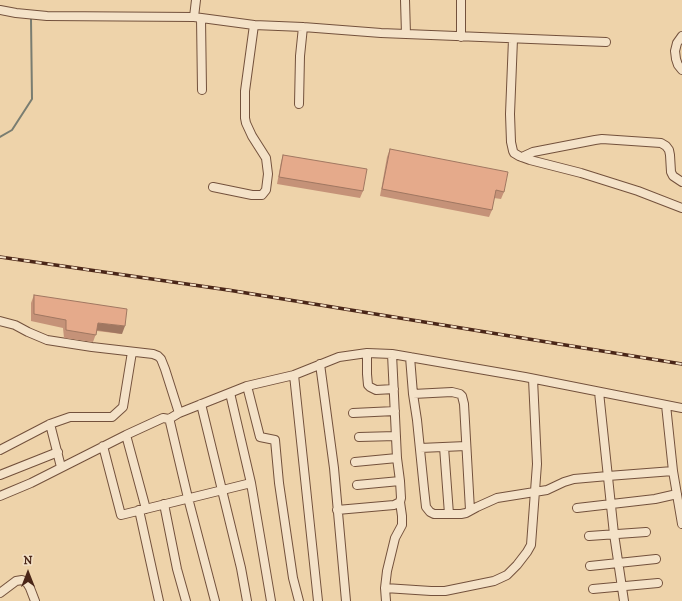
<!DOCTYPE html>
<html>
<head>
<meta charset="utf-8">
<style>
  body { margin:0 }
  #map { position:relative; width:682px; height:601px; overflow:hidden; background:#eed3aa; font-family:"IM FELL DW Pica",serif }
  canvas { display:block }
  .north { position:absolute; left:8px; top:553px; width:40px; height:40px; -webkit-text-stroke:3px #f4e2c8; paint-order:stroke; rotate:0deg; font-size:11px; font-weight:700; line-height:16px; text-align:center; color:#4a2618 }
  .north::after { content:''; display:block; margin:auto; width:14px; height:18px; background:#4a2618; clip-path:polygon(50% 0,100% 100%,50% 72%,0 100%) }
</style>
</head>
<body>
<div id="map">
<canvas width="682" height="601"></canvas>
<div class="north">N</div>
</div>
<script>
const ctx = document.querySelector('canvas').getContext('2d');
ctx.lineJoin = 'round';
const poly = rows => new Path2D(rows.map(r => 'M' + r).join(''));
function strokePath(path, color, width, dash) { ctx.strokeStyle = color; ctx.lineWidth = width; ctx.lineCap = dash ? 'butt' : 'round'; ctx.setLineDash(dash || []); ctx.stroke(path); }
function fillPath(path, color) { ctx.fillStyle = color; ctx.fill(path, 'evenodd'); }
strokePath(poly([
  [0,137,12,130,32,99,31,19]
]), '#797d71', 2);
const minor = poly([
  [405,0,406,34],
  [0,10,16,13,47,16,194,17,254,25,303,27,381,33,606,42],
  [194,17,196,0],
  [201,18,202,90],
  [682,36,677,43,675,51,676,59,678,65,682,70],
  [461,37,461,0],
  [513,39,510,114,511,142,513,151,514,153,519,156,530,160,581,173,638,191,682,208],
  [299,104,300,56,303,27],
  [522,157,533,152,595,140,602,139,661,143,666,146,669,150,670,155,671,172,673,176,682,182],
  [213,187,252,195,262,195,266,190,268,174,266,158,252,136,246,123,245,118,245,91,254,25],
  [0,321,15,325,28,332,47,340,92,347,153,354,158,356,161,359,165,369,179,413],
  [367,353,367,374,368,385,370,387,376,390,394,389],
  [410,357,413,394,417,420,424,489,426,507,430,512,434,514,461,514,466,513,477,507,497,498,547,490,564,482,574,479,608,476,673,471],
  [320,364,334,468,346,601],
  [294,375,318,601],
  [247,386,260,437,275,440,279,483,293,578,299,601],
  [599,392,614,534,624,601],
  [230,393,251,483,271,601],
  [413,394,452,392,460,394,462,396,464,404,470,510],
  [201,404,241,568,247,601],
  [666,405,673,471,682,524],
  [353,413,395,411],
  [169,419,179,413,247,386,294,375,339,357,367,353,392,354,525,377,682,408],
  [50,424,61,467],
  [126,435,146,509],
  [359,437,396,436],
  [103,446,121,515,251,483],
  [444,447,449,514],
  [420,448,466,446],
  [0,450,50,424,70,417,112,417,123,407,132,352],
  [355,462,397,458],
  [0,475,58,452],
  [357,485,400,481],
  [0,496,31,483,126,435,163,418,169,419,170,422,188,498,215,601],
  [164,504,177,569,186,601],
  [577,508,655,499,677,494],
  [139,510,159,601],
  [337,510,394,505,400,502,401,498,400,481,397,458,392,354],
  [589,536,646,532],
  [590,566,656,559],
  [385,588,431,591,445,591,494,581,507,575,517,565,527,552,531,545,537,464,533,379],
  [593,589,658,583],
  [0,593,16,581,22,580,27,583,30,588,35,601],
  [386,601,385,588,387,571,395,538,402,525,402,516,400,502]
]);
strokePath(minor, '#73513c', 10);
strokePath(minor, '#f4e2c8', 8);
const rail = poly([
  [0,257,228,290,682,364]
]);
strokePath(rail, '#4a2618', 3.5);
strokePath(rail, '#f4e2c8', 2, [6]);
fillPath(poly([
  [390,149,504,192,501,199,494,198,492,210,489,217,380,196,387,157],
  [283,155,363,191,360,198,277,184,281,162],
  [34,295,122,334,97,331,93,342,64,338,63,328,31,321,31,303]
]), '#c59278');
fillPath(poly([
  [98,323,125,326,122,334,96,330]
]), '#a07761');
const building = poly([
  [390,149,508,172,504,192,496,190,492,210,382,189,390,149],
  [283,155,367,169,363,191,279,177,283,155],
  [34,295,127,309,125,326,98,323,96,335,66,330,66,320,34,314,34,295]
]);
fillPath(building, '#e5aa8b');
strokePath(building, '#a07761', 1);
</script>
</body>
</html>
